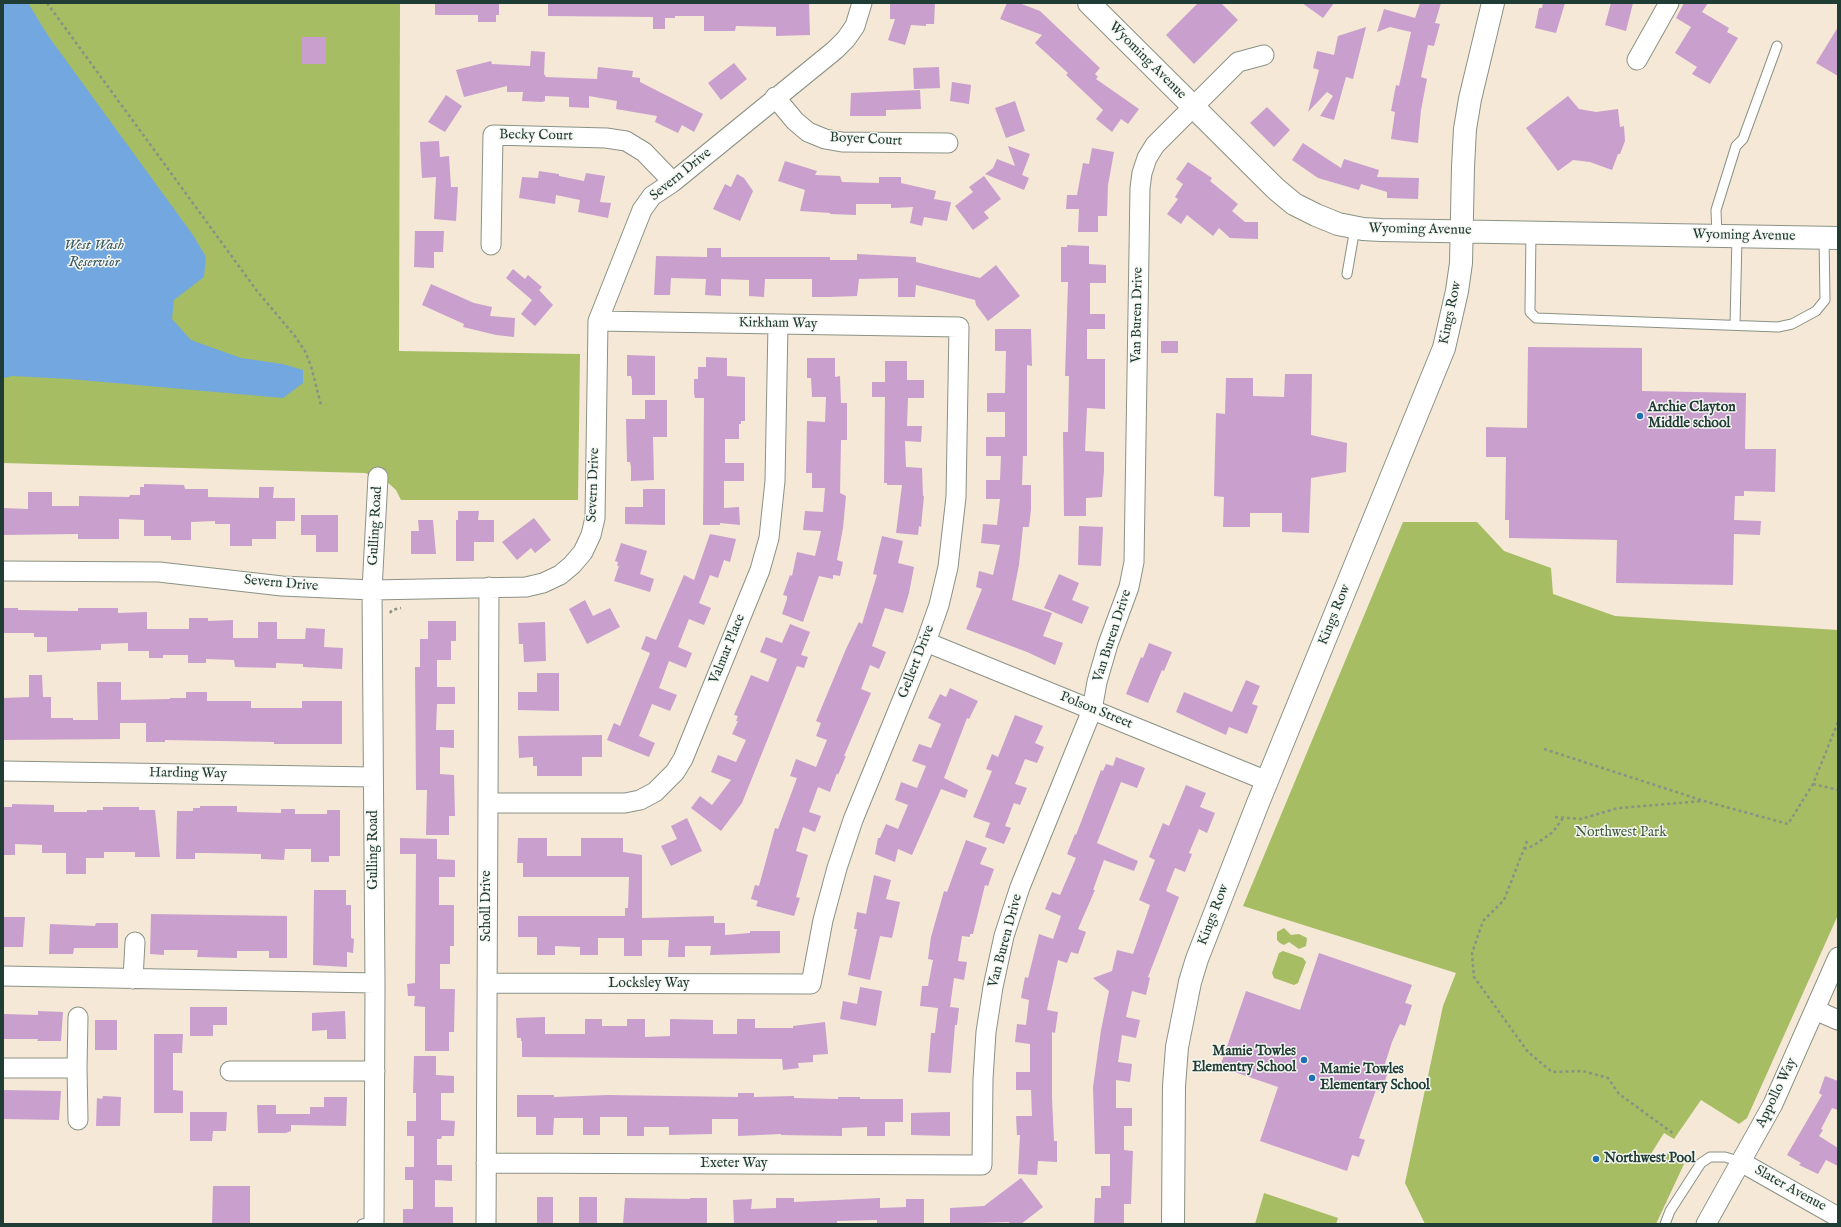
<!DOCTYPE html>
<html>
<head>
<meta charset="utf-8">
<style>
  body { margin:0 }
  #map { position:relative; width:1841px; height:1227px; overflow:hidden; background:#f5e8d6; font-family:"IM FELL English",serif }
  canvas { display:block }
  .frame { position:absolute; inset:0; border:4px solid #1f3d34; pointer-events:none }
</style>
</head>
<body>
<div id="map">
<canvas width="1841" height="1227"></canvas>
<div class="frame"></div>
</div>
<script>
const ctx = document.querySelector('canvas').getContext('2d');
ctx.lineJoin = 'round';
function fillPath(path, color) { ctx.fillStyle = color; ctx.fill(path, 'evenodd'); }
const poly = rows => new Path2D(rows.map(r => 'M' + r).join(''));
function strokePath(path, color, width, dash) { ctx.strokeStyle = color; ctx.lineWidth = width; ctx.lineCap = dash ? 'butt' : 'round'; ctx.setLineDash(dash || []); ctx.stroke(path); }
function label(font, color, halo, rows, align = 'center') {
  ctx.font = font + ' "IM FELL English",serif'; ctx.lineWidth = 3; ctx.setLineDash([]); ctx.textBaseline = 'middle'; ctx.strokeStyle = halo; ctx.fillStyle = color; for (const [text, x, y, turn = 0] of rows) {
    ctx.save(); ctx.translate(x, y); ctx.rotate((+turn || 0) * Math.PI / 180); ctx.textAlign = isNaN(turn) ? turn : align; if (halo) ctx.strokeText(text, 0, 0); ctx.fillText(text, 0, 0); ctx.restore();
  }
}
fillPath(poly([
  [3,3,400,3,399,351,580,354,578,500,401,500,396,490,385,480,365,473,3,463],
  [1403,522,1477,522,1504,551,1551,568,1553,594,1615,616,1838,630,1838,915,1747,1118,1739,1124,1701,1100,1674,1139,1664,1133,1649,1157,1660,1164,1667,1153,1684,1164,1656,1224,1425,1224,1405,1183,1443,1006,1456,973,1243,906],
  [1284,928,1291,935,1299,934,1307,938,1306,946,1299,949,1289,942,1284,945,1280,943,1277,940,1277,932],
  [1283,951,1303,958,1306,962,1298,983,1294,985,1274,978,1272,973,1279,953],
  [1264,1193,1338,1218,1336,1224,1255,1224]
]), '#a6bd63');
fillPath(poly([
  [3,3,28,3,49,37,193,235,206,257,204,277,174,300,172,319,191,340,241,358,283,364,303,370,303,383,283,398,69,379,12,376,3,378]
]), '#72a8df');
fillPath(poly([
  [435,3,499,3,499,15,496,15,496,22,478,22,478,15,435,15],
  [548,3,809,3,810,35,776,36,776,27,736,26,735,31,704,31,704,16,675,16,675,18,665,18,665,29,653,29,653,17,548,16],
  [890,3,935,3,934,24,926,24,926,26,911,25,905,45,888,40,895,19,890,19],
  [1007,3,1019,3,1040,11,1100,68,1095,74,1098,77,1096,79,1139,109,1128,124,1121,119,1112,132,1096,119,1103,110,1066,75,1068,73,1035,43,1042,35,1000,19],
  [1198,3,1221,3,1238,20,1194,64,1166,35],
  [1302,3,1334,3,1323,18],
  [1420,3,1441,3,1435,23,1440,24,1434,46,1428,45,1421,77,1427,79,1421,110,1418,143,1391,139,1395,112,1391,111,1396,85,1399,86,1411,32,1390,27,1377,32,1384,9,1415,18],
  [1543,3,1565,3,1556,33,1535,28,1539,8,1542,8],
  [1611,3,1633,3,1626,31,1605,25],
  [1684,3,1708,3,1702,12,1729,28,1727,32,1738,38,1710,84,1692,74,1697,67,1675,53,1691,27,1676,18],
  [1366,27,1353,79,1346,77,1334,120,1320,116,1333,96,1327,92,1308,112,1319,70,1313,68,1317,51,1334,55,1338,36],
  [1838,27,1838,76,1816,63],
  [302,37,326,37,326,64,302,64],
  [531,51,545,52,544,74,546,77,597,79,598,67,633,71,632,77,640,78,640,82,703,114,694,132,682,125,678,133,655,122,657,116,616,109,617,101,589,96,589,108,569,107,569,97,545,96,545,101,542,102,522,101,523,92,507,92,507,86,464,97,456,70,491,61,492,64,530,66],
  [734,63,747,79,721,100,708,83],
  [939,67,940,88,914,89,913,68],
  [952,82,971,85,969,104,950,101],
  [920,90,921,109,886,110,886,116,850,116,851,93],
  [446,95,462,106,445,132,428,122],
  [1568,96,1579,109,1596,112,1618,109,1620,127,1624,126,1625,141,1620,154,1618,154,1612,170,1590,162,1573,160,1558,171,1526,128],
  [1015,101,1025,131,1006,138,995,108],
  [1267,107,1290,130,1274,147,1250,123],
  [439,141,440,157,449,156,451,187,458,187,456,221,434,219,436,177,422,178,420,142],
  [1303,143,1341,168,1344,159,1379,170,1377,177,1419,178,1418,199,1387,198,1387,192,1361,184,1359,190,1318,178,1292,160],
  [1008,146,1030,154,1022,175,1029,178,1024,190,985,174,993,168,997,159,1015,166],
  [1092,148,1114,152,1108,185,1107,216,1098,216,1098,232,1078,232,1079,209,1066,209,1067,195,1077,195,1083,163,1089,164],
  [785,161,817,171,815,175,840,176,842,182,879,183,879,177,901,177,901,183,936,191,934,199,951,202,947,221,924,217,922,226,910,223,913,207,891,208,891,204,856,204,856,215,830,214,830,213,800,211,805,190,778,181],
  [1188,162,1212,178,1210,181,1238,204,1232,211,1245,222,1258,222,1258,239,1230,238,1219,228,1213,236,1187,215,1181,224,1167,214,1178,199,1175,197,1183,184,1176,179],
  [539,171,559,174,559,176,584,181,586,173,605,176,600,202,611,203,608,218,578,212,580,200,556,195,555,204,519,198,522,177,538,178],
  [737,174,744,178,753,191,740,221,713,209,725,184,731,187],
  [984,176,1001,199,984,212,989,218,973,230,955,206,973,192,969,187],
  [415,231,444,231,443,252,434,252,434,268,414,267],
  [1067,245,1089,246,1089,264,1106,265,1106,283,1090,283,1090,314,1105,314,1105,329,1087,329,1087,359,1105,359,1105,409,1087,408,1085,451,1104,452,1104,470,1102,497,1086,498,1086,516,1064,516,1063,432,1068,432,1069,376,1065,376,1068,282,1061,282,1061,247,1067,247],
  [707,248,721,248,721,257,830,257,830,260,857,260,857,254,916,257,916,262,980,278,996,265,1020,296,988,321,976,305,975,300,941,291,916,285,915,297,898,297,898,278,859,279,857,296,829,297,812,297,812,279,765,279,764,297,749,296,749,280,721,279,721,296,705,295,706,279,671,278,670,295,654,295,656,256,707,257],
  [513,269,525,279,528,275,542,287,539,290,553,305,535,326,521,314,532,300,506,278],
  [431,284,474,303,492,307,490,316,515,318,514,337,496,335,463,327,464,324,422,305],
  [995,329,1031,329,1032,366,1027,365,1027,456,1023,456,1022,485,1031,485,1031,509,1029,527,1023,527,1019,565,1012,600,1052,613,1043,636,1063,643,1055,665,1027,652,966,629,982,589,976,587,979,571,993,575,1000,545,981,543,983,524,997,525,1000,499,986,499,986,480,1000,480,1001,456,986,456,986,437,1005,437,1005,412,987,412,987,393,1005,393,1006,351,995,351],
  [1161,341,1178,341,1178,353,1161,353],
  [1528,347,1642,348,1642,391,1746,393,1745,449,1776,449,1775,492,1744,491,1744,496,1735,496,1734,520,1761,521,1760,535,1734,534,1733,585,1616,583,1617,540,1509,538,1509,520,1505,520,1506,457,1486,457,1486,427,1527,428],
  [627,355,655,356,655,395,632,395,632,380,631,376,627,376],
  [706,357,727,358,727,376,745,377,745,421,741,421,741,424,739,424,739,439,725,439,725,463,744,463,744,481,724,481,724,508,739,507,740,525,720,523,720,525,703,525,704,398,695,398,694,393,694,379,698,379,698,367,706,367],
  [807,358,835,358,835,377,840,376,841,403,847,403,847,440,841,440,840,493,846,496,843,528,837,560,843,562,840,576,833,575,833,579,819,576,803,622,782,614,787,599,787,596,783,595,790,575,792,576,797,552,815,556,821,531,803,530,805,511,823,512,825,488,812,488,812,473,806,473,807,421,825,422,826,397,812,397,811,378,807,378],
  [885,361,907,361,907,380,924,380,924,398,908,398,907,426,922,426,921,442,905,441,906,467,922,468,923,496,924,496,921,527,919,526,918,535,896,533,902,485,887,485,887,483,884,483,885,397,872,397,872,382,885,382],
  [1285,374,1312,374,1311,435,1347,443,1346,472,1311,478,1309,533,1282,532,1282,513,1250,513,1250,527,1223,527,1224,497,1214,496,1216,413,1225,414,1226,378,1253,378,1253,396,1284,397],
  [645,400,667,400,667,437,653,437,654,480,631,481,631,467,630,462,627,462,626,419,645,419],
  [144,484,184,485,185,489,208,489,208,497,259,498,259,487,274,487,273,498,295,498,295,521,276,521,276,539,252,539,252,546,230,546,230,524,215,524,215,521,191,522,191,540,171,540,171,536,144,536,144,520,119,519,119,539,78,539,78,534,3,535,3,508,28,509,28,492,52,492,52,506,79,506,79,496,129,497,130,495,140,495,140,487,144,487],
  [643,489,665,489,665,525,625,524,625,507,643,507],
  [458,511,479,511,478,520,494,520,494,542,474,542,474,561,456,561,456,520,458,520],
  [301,515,338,515,338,552,316,552,316,535,301,535],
  [534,518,551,540,535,553,531,548,517,560,502,542],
  [418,520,433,520,436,554,411,554,411,531,419,531],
  [1079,526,1103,527,1101,566,1078,565],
  [710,534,736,539,730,562,724,560,718,578,710,575,699,603,711,608,704,625,689,619,678,647,692,653,686,668,669,661,659,688,677,695,670,711,652,704,639,736,655,743,649,757,607,740,614,723,620,726,650,653,641,649,646,636,656,640,684,575,694,580],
  [882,536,903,541,898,563,914,567,909,593,903,613,885,608,872,646,886,652,879,669,870,665,861,689,871,693,844,756,846,756,838,775,837,773,830,792,818,787,809,812,821,816,815,832,803,827,796,851,808,855,796,897,800,898,794,916,756,906,758,901,751,899,755,885,759,886,775,828,778,829,797,778,790,776,796,759,816,767,827,740,816,736,821,723,816,721,846,649,859,622,862,624,877,575,873,574],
  [621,543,647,551,640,574,654,579,650,592,614,581,619,566,617,566,618,562,615,561],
  [1059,574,1079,583,1072,600,1089,607,1082,624,1044,608],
  [585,600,593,616,610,608,620,627,587,644,569,609],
  [3,608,18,608,18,610,78,611,78,608,118,608,118,613,147,612,147,629,189,629,189,618,208,618,208,621,233,620,233,638,258,638,258,622,277,622,277,639,305,639,306,628,325,629,324,647,343,648,342,669,303,667,303,664,276,663,276,668,235,667,234,660,206,659,206,663,188,663,188,655,163,655,163,658,149,658,149,651,128,651,128,643,101,644,101,650,47,652,47,637,34,637,34,633,3,633],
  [428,621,456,621,456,641,451,641,451,660,437,660,437,687,455,687,455,704,437,704,436,730,454,730,454,748,440,747,440,774,454,775,455,816,449,816,449,835,426,835,427,790,416,790,415,667,420,667,420,639,428,639],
  [545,622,546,661,524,662,523,644,519,644,518,623],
  [790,624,810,632,801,655,808,657,804,668,797,666,742,803,721,831,691,808,700,796,712,805,731,780,711,772,718,755,736,762,746,740,732,734,738,721,736,721,738,716,734,715,751,675,768,682,777,659,760,652,766,637,782,643],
  [1149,643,1172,652,1164,671,1162,670,1148,703,1126,694,1141,657,1143,658],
  [537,673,559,673,559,711,518,710,518,692,537,692],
  [29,675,42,675,43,697,51,697,51,718,73,718,73,720,98,720,97,682,121,682,121,700,170,699,170,698,186,698,186,692,207,692,207,701,251,701,251,708,302,708,302,701,342,701,342,744,274,744,274,742,165,740,165,742,146,742,146,723,120,723,120,739,3,740,3,698,29,697],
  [1246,680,1260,686,1252,704,1258,706,1247,734,1229,727,1226,735,1176,712,1184,692,1232,712],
  [950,688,978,701,969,719,967,718,944,778,968,790,965,798,941,789,912,855,898,849,895,862,875,854,878,838,880,838,886,824,898,829,908,805,895,800,901,782,917,788,926,766,912,761,919,744,931,748,941,724,928,718,940,694,946,697],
  [1015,715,1043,726,1035,743,1044,747,1037,763,1025,759,1015,784,1027,788,1020,805,1014,803,1005,826,1011,828,1004,844,985,837,990,823,973,817,992,771,986,769,992,754,998,757],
  [602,735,602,757,582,757,582,776,537,776,537,766,533,766,533,757,519,758,518,736],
  [1116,757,1145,768,1137,788,1121,782,1097,843,1138,861,1134,871,1104,860,1093,890,1095,890,1078,929,1086,932,1078,954,1071,952,1067,963,1058,960,1047,1010,1058,1012,1055,1033,1052,1032,1052,1098,1054,1141,1057,1141,1057,1162,1038,1161,1037,1175,1018,1174,1020,1135,1017,1135,1016,1116,1032,1116,1031,1090,1016,1090,1016,1072,1030,1072,1030,1044,1015,1042,1017,1024,1026,1025,1029,1000,1021,998,1025,977,1028,978,1039,934,1053,939,1061,916,1045,909,1052,892,1060,895,1076,858,1067,854,1075,834,1076,835,1101,770,1103,771,1106,764,1113,766],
  [1186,785,1206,793,1200,807,1215,813,1207,833,1199,829,1189,853,1192,854,1185,872,1175,868,1166,891,1179,897,1148,977,1150,978,1146,995,1132,991,1126,1017,1140,1020,1136,1038,1122,1035,1118,1062,1132,1064,1130,1082,1116,1080,1116,1108,1132,1108,1132,1126,1124,1126,1124,1150,1133,1151,1131,1204,1124,1204,1124,1224,1094,1224,1095,1198,1101,1198,1101,1186,1110,1186,1110,1154,1095,1154,1093,1087,1101,1030,1109,991,1093,978,1112,971,1117,950,1133,954,1150,905,1139,900,1155,860,1149,857,1163,823,1169,826],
  [12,804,54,805,54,812,87,812,87,810,103,810,103,807,139,807,139,810,155,810,160,857,135,857,135,852,104,852,104,858,86,858,86,874,66,874,66,853,42,853,42,845,15,844,15,855,3,855,3,807,12,807],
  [200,806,237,806,237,812,281,813,281,809,295,809,295,814,327,814,327,810,340,810,340,856,329,856,329,862,311,862,311,849,285,849,284,860,261,859,261,854,206,853,195,853,195,859,176,859,177,811,193,811,193,808,200,808],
  [687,818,702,851,671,866,661,846,677,839,671,826],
  [400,838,437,839,437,859,455,860,455,877,439,877,439,905,454,905,454,946,450,946,450,964,440,964,440,989,455,989,454,1032,449,1032,449,1051,425,1051,425,1007,414,1006,415,996,408,996,407,984,415,983,416,854,400,854],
  [518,838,547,838,547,856,581,856,581,838,623,838,623,852,642,855,642,918,714,916,714,923,725,923,725,935,750,933,750,931,780,931,780,953,710,955,711,946,685,946,685,957,668,957,669,940,642,940,642,956,624,956,624,938,598,938,598,955,580,955,580,947,555,946,555,955,537,955,537,937,518,937,518,916,625,916,625,908,628,908,629,877,523,877,523,863,517,863],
  [966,840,987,848,980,864,994,869,988,886,985,885,973,934,970,934,970,937,962,936,958,961,967,962,964,980,954,978,950,1007,959,1008,957,1025,955,1025,951,1073,928,1072,931,1033,935,1033,938,1008,920,1006,922,986,928,986,933,960,928,959,931,937,944,891,947,892],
  [874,875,891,880,886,899,900,902,892,938,880,936,870,980,848,975,857,929,854,929,857,912,866,914],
  [314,890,346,890,346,905,351,905,351,938,354,939,353,953,347,952,347,967,313,965],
  [151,914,287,916,287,958,269,958,269,951,237,951,237,958,197,957,198,950,164,950,164,955,150,954],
  [3,917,25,917,23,947,3,947],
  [96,923,118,923,118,948,74,948,73,954,49,954,50,924,95,926],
  [1319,953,1412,985,1405,1003,1412,1005,1405,1026,1400,1024,1392,1042,1383,1070,1388,1072,1381,1092,1376,1090,1359,1138,1365,1140,1359,1157,1352,1155,1347,1171,1260,1141,1278,1087,1220,1067,1246,991,1300,1010],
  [860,987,882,991,876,1026,840,1019,843,1001,857,1004],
  [190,1007,227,1007,227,1025,213,1025,213,1036,190,1036],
  [38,1011,63,1012,61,1041,37,1041,38,1039,3,1039,3,1014,38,1015],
  [345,1011,346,1039,327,1039,327,1030,312,1031,312,1013],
  [545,1017,545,1034,585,1034,585,1019,602,1019,602,1026,627,1026,627,1019,645,1019,645,1037,670,1036,670,1019,713,1020,713,1034,737,1034,737,1019,755,1019,755,1028,793,1028,793,1026,825,1022,828,1054,813,1055,813,1062,798,1063,799,1068,783,1070,782,1059,522,1057,522,1041,521,1041,521,1038,517,1038,516,1018],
  [95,1020,117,1020,117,1050,95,1050],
  [154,1034,183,1034,182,1053,173,1053,173,1090,183,1091,183,1113,154,1113],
  [414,1056,436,1056,436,1075,454,1076,454,1093,441,1093,441,1120,455,1121,454,1136,442,1136,441,1139,437,1139,437,1165,452,1165,452,1181,435,1180,435,1207,453,1207,453,1224,403,1224,403,1209,413,1209,413,1180,405,1180,405,1167,414,1167,414,1136,407,1136,407,1121,416,1121,416,1093,413,1093],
  [1825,1076,1838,1081,1838,1110,1832,1108,1821,1129,1823,1130,1819,1136,1838,1148,1838,1166,1826,1160,1818,1174,1799,1165,1801,1163,1787,1155,1822,1095,1819,1093],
  [3,1090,61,1091,59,1120,3,1119],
  [738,1093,754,1093,754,1097,794,1096,794,1098,838,1099,838,1097,860,1097,860,1099,903,1099,903,1122,885,1122,885,1136,867,1136,867,1127,842,1128,842,1136,781,1135,781,1134,738,1136,738,1119,712,1119,712,1134,669,1135,669,1127,644,1127,644,1136,627,1136,627,1117,600,1117,600,1135,583,1135,583,1118,554,1118,553,1135,536,1135,536,1117,517,1117,517,1095,554,1095,554,1097,608,1095,738,1097],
  [103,1096,121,1097,120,1126,96,1126,97,1098,102,1099],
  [324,1097,347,1097,346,1126,291,1125,291,1131,286,1133,258,1133,257,1105,276,1105,276,1114,310,1114,310,1107,324,1107],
  [190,1112,227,1112,226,1131,213,1131,212,1141,190,1141],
  [950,1112,950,1136,911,1135,911,1113],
  [1021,1178,1043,1207,1021,1224,1010,1224,1009,1222,950,1224,950,1208,984,1206],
  [213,1186,250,1186,250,1224,212,1224],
  [537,1197,553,1197,553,1224,537,1224],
  [579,1197,597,1197,597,1224,579,1224],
  [625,1198,690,1199,690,1198,707,1198,707,1224,623,1224],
  [776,1198,794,1198,794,1202,880,1198,880,1208,906,1207,906,1199,924,1199,924,1224,877,1224,877,1220,837,1221,837,1224,734,1224,733,1200,752,1199,751,1209,776,1208]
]), '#c99fce');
const lane = poly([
  [1531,233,1530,308,1530,312,1536,318,1778,327,1792,324,1816,311,1825,300,1824,238],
  [1717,236,1716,210,1736,146,1743,139,1777,46],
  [1347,274,1355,228],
  [1735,325,1737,236],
  [362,1224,374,1221],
  [1665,1224,1670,1211,1701,1163,1710,1157,1725,1157,1741,1162]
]);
const street = poly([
  [1637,60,1669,3],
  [775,97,795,121,808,132,825,139,842,142,948,143],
  [491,245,493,135,606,138,626,141,644,152,673,182],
  [3,571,159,572,282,586,372,590,526,587,543,583,560,575,572,565,583,552,591,535,595,518,598,321,642,210,652,196,673,182,835,50,846,39,855,26,862,3],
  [926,642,1267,781],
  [3,771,373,777],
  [488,803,625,803,640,800,655,792,675,772,683,759,760,570,769,538,775,481,778,324],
  [3,976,375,983],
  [133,979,135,942],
  [487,983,811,984,823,920,837,868,853,820,926,642,939,605,948,567,956,497,959,327,598,321],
  [1815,1010,1838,1020],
  [3,1068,77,1068,78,1120],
  [77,1068,78,1017],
  [230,1071,375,1071],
  [1741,1162,1838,1217],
  [486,1163,982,1165,983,1079,986,1032,993,987,1004,936,1020,887,1092,710,1097,682,1108,644,1129,587,1134,562,1140,188,1142,173,1147,158,1155,145,1238,62,1264,55],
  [374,1224,375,983,372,590,378,477],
  [486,1224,489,587],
  [1706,1224,1773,1104,1838,957]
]);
const secondary = poly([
  [1089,3,1276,189,1294,204,1316,215,1338,224,1363,229,1381,230,1838,238],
  [1173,1224,1174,1086,1177,1047,1190,982,1197,959,1258,803,1444,348,1457,291,1461,263,1463,167,1465,129,1470,99,1493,3]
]);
strokePath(lane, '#8a9285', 11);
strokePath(street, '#8a9285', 21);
strokePath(secondary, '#8a9285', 24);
strokePath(poly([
  [47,3,257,291,294,335,305,351,311,366,321,405],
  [390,613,392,610,401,608],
  [1544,749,1704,801,1788,824,1813,784,1838,722],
  [1813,784,1838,790],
  [1555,817,1581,819,1618,808,1702,801],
  [1527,841,1504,900,1483,921,1472,953,1474,977,1528,1052,1552,1072,1583,1071,1608,1078,1619,1094,1674,1134],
  [1524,849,1533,846,1553,832,1563,818]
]), '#8a9285', 2.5, [3, 3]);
strokePath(lane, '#fff', 9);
strokePath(street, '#fff', 19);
strokePath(secondary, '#fff', 22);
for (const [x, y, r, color] of [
  [1640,416,4,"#1f6fb2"],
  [1304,1060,4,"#1f6fb2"],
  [1312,1078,4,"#1f6fb2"],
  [1596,1159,4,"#1f6fb2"]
]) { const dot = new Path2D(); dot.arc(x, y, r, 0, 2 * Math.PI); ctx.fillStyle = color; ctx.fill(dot); strokePath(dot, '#f6f6f2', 1.5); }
label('14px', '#1f3d34', '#f6f6f2', [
  ["Wyoming Avenue",1147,61,45],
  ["Becky Court",536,136,1],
  ["Boyer Court",866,140,3],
  ["Severn Drive",681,175,-39],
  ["Wyoming Avenue",1420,230,1],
  ["Wyoming Avenue",1744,236,1],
  ["Kings Row",1451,313,-78],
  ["Van Buren Drive",1138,315,-89],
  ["Kirkham Way",778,324,1],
  ["Severn Drive",594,485,-88],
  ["Gulling Road",376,526,-87],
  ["Severn Drive",281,584,5],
  ["Kings Row",1335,615,-68],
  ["Van Buren Drive",1113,636,-72],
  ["Valmar Place",728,649,-68],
  ["Gellert Drive",917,662,-69],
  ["Polson Street",1096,711,22],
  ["Harding Way",188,774,1],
  ["Gulling Road",374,850,-90],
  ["Scholl Drive",487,906,-90],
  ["Kings Row",1214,915,-69],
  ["Van Buren Drive",1006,941,-75],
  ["Locksley Way",649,984],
  ["Appollo Way",1777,1093,-64],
  ["Exeter Way",734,1164],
  ["Slater Avenue",1790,1189,29]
]);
label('bold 14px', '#1f3d34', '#f6f6f2', [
  ["Archie Clayton",1648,408],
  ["Middle school",1648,424],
  ["Mamie Towles",1296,1052,"right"],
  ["Elementry School",1296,1068,"right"],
  ["Mamie Towles",1320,1070],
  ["Elementary School",1320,1086],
  ["Northwest Pool",1604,1159]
], 'left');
label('14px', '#415d40', '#f6f6f2', [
  ["Northwest Park",1621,833]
]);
label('italic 15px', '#385d67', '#f6f6f2', [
  ["West Wash",94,246],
  ["Reservior",94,263]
]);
</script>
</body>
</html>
